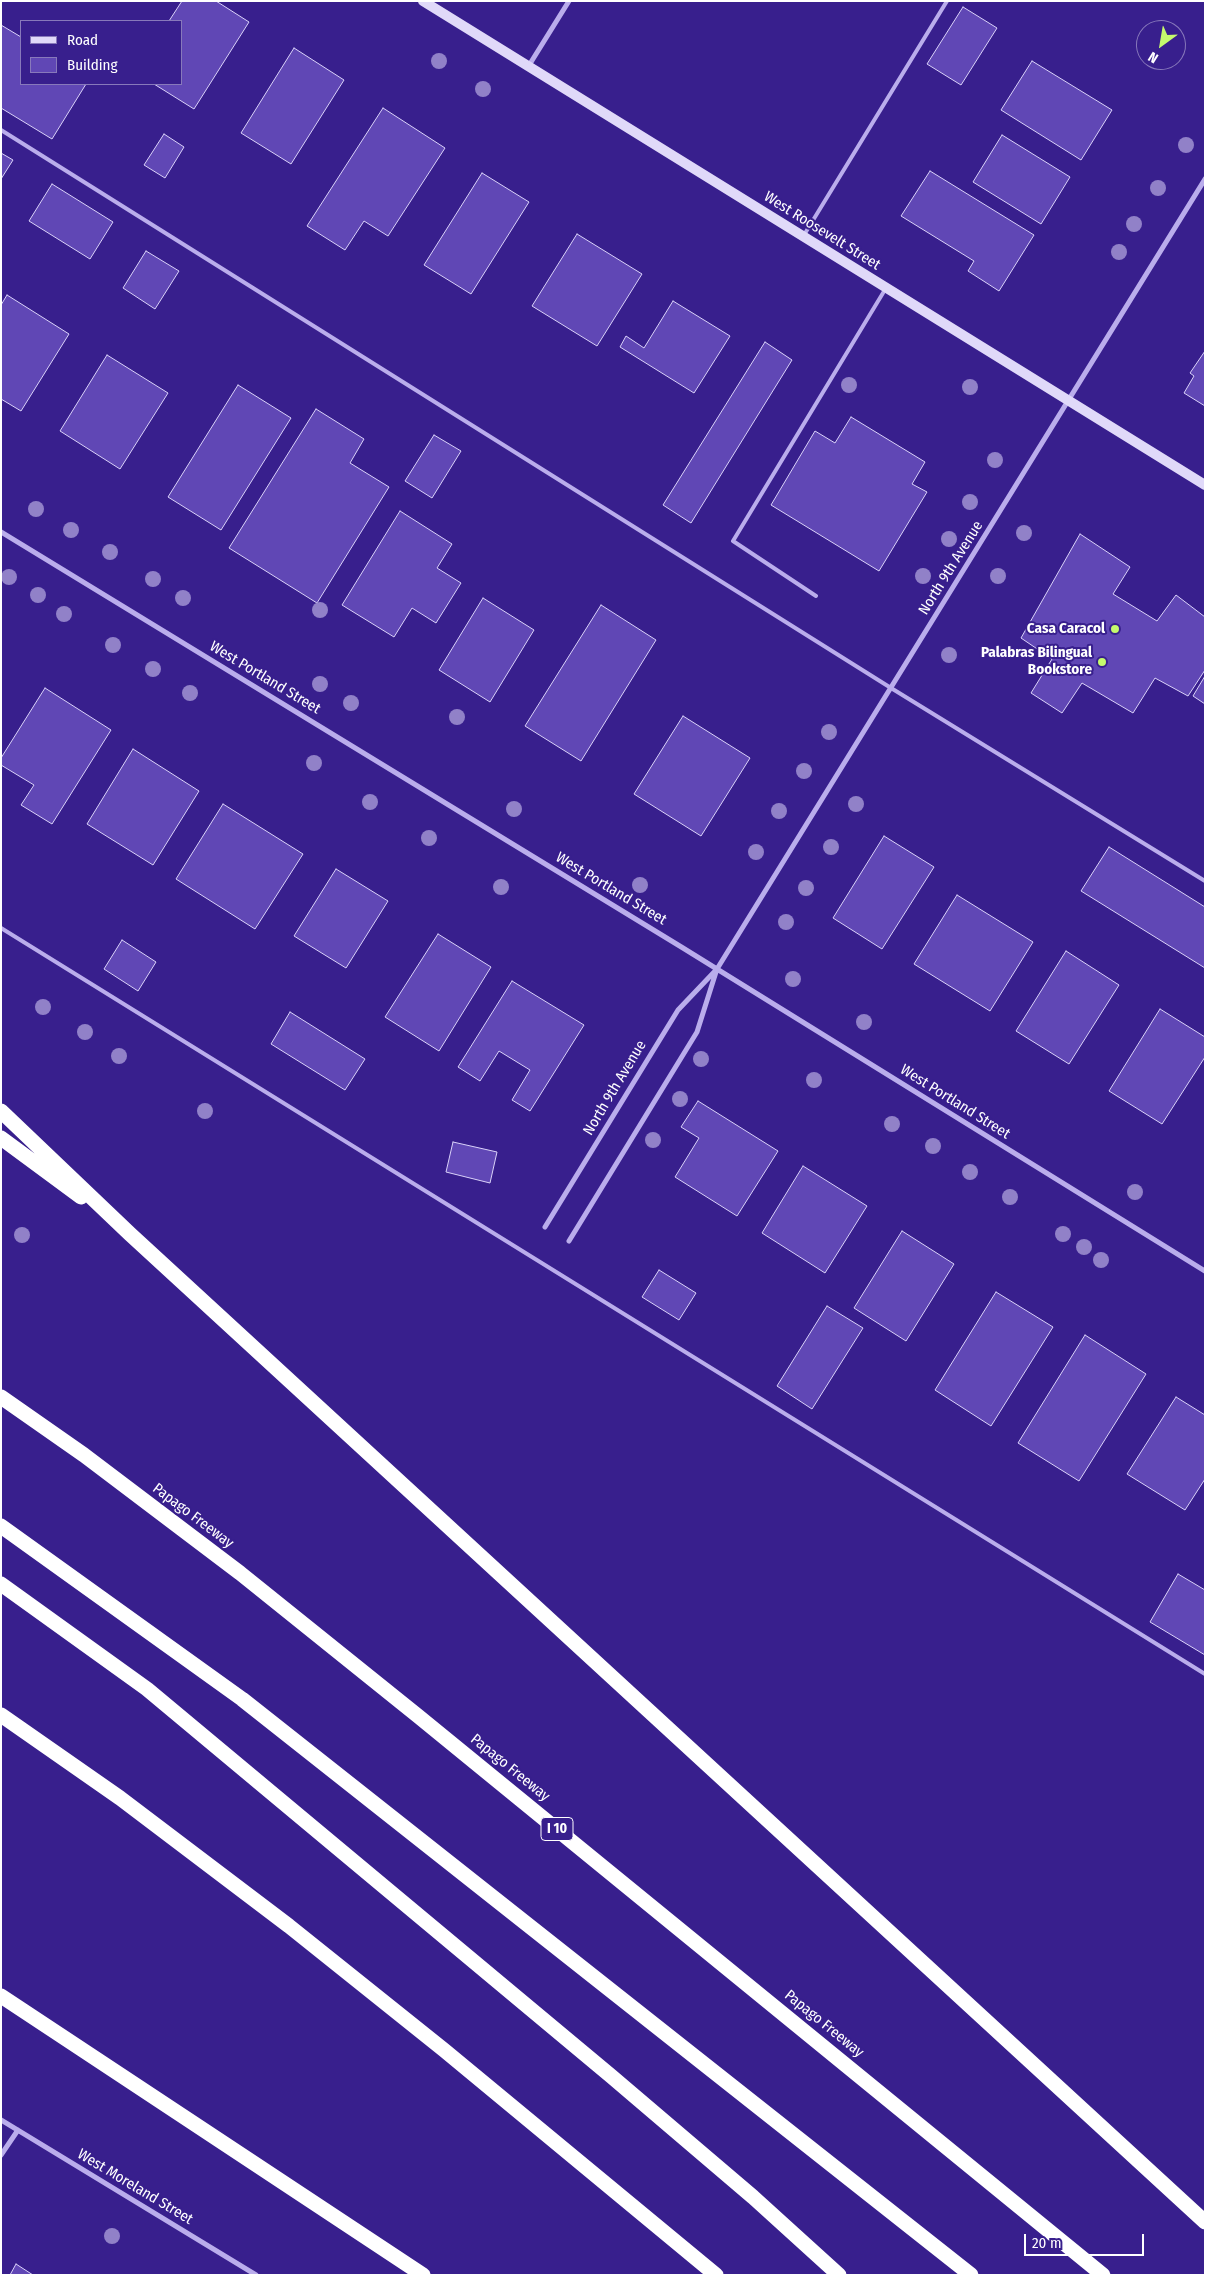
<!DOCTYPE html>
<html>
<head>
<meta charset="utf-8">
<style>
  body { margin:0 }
  #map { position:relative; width:1206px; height:2276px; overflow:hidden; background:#381f8d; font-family:"Fira Sans Condensed",sans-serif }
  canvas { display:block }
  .frame { position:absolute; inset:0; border:2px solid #fff; pointer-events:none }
  .legend { position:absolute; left:20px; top:20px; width:162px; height:65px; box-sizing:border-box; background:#381f8d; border:1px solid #8879bb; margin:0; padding:6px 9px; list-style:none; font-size:15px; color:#fff }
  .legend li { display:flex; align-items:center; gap:10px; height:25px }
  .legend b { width:25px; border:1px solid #8879bb }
  .north { position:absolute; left:1136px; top:20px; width:50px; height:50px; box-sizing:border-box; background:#381f8d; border:1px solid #8879bb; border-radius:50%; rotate:212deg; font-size:14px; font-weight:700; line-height:20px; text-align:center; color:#fff }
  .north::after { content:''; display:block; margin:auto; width:18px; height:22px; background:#c5fa6d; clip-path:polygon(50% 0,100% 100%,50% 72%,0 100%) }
  .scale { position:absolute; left:1024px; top:2234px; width:120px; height:22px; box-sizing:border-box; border:2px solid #fff; border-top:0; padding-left:6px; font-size:15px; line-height:18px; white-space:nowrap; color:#fff; -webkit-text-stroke:4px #381f8d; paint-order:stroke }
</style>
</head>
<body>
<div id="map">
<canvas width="1206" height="2276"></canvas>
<div class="frame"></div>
<ul class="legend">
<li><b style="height:6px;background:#e0d9f9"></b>Road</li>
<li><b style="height:14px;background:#6047b5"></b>Building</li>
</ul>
<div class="north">N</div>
<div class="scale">20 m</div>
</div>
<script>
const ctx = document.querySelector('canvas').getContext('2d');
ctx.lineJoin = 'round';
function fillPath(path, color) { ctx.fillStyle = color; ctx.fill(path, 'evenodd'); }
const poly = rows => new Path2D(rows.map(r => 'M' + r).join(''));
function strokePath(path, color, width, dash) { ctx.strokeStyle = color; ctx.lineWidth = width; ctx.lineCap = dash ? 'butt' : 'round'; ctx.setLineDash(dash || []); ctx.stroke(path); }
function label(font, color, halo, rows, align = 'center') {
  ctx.font = font + ' "Fira Sans Condensed",sans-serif'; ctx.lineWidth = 4; ctx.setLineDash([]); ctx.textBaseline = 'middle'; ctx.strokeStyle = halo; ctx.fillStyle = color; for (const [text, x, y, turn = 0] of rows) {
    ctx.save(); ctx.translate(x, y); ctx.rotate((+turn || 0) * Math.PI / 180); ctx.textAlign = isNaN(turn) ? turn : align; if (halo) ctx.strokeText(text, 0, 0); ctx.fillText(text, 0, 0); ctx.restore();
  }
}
const building = poly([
  [182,1,216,1,249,22,194,109,154,84,181,84,181,21,169,21,182,1],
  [963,7,997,28,961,85,927,64,963,7],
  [1,25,21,37,21,84,86,84,52,139,1,108,1,25],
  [294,48,344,80,291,164,241,133,294,48],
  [1032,61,1112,110,1081,160,1001,110,1032,61],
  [383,108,445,148,388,236,364,221,345,250,307,226,383,108],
  [164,134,184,147,165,178,144,165,164,134],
  [1002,135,1070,177,1041,224,973,182,1002,135],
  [1,153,13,160,1,179,1,153],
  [930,171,1034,235,999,291,968,271,974,261,901,216,930,171],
  [482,173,529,202,471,294,424,265,482,173],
  [52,184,113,222,90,259,29,221,52,184],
  [577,234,642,274,597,346,532,306,577,234],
  [146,251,179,271,155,309,123,288,146,251],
  [7,295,69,334,21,411,1,399,1,305,7,295],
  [673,301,730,336,694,393,620,347,626,336,644,348,673,301],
  [765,342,792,360,691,523,663,505,765,342],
  [1205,351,1205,406,1184,393,1194,376,1190,373,1205,351],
  [107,355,168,393,120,469,60,431,107,355],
  [238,385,291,418,221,530,168,497,238,385],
  [316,409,364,439,350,463,389,487,317,603,229,548,316,409],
  [851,417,925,462,912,484,927,492,879,571,771,505,815,431,835,443,851,417],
  [434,435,461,451,432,498,405,481,434,435],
  [400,511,452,544,437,568,461,583,436,623,412,608,394,637,342,605,400,511],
  [1080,534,1130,567,1113,594,1157,621,1176,595,1205,617,1205,670,1188,696,1155,678,1133,713,1082,683,1062,713,1031,693,1052,659,1021,638,1080,534],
  [483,598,534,630,490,702,439,670,483,598],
  [601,605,656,640,581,761,525,726,601,605],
  [1205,676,1205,704,1193,696,1205,676],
  [45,688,111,730,52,824,21,805,34,785,1,765,1,758,45,688],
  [683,716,750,758,701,836,634,794,683,716],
  [133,749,199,791,153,865,87,824,133,749],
  [223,804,303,854,255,929,176,879,223,804],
  [884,836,934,867,882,949,833,918,884,836],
  [1109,847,1205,907,1205,968,1081,891,1109,847],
  [336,869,388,901,346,968,294,936,336,869],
  [957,895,1033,942,990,1011,914,964,957,895],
  [438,934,491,967,439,1051,385,1017,438,934],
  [122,940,156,962,138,991,104,969,122,940],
  [1066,951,1119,985,1069,1064,1016,1031,1066,951],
  [512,981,584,1025,530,1111,512,1100,530,1070,499,1051,480,1081,458,1067,512,981],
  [1160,1009,1205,1037,1205,1057,1162,1124,1109,1091,1160,1009],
  [290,1012,365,1059,345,1090,271,1044,290,1012],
  [698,1101,778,1151,737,1216,675,1177,699,1138,681,1127,698,1101],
  [453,1142,497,1152,490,1183,446,1172,453,1142],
  [803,1166,867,1206,825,1273,762,1233,803,1166],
  [902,1231,954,1264,906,1341,854,1308,902,1231],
  [659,1270,696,1293,679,1320,642,1297,659,1270],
  [996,1292,1053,1327,991,1426,935,1390,996,1292],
  [827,1306,863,1328,812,1409,777,1386,827,1306],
  [1085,1335,1146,1374,1079,1481,1018,1443,1085,1335],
  [1176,1397,1205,1415,1205,1479,1185,1510,1127,1474,1176,1397],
  [1178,1574,1205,1590,1205,1655,1150,1622,1178,1574],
  [16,2264,33,2275,10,2275,16,2264]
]);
fillPath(building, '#6047b5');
strokePath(building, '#dad2f9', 1);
strokePath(poly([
  [1,130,891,688,1205,881],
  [804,235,947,1],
  [816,596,733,541,886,288],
  [1,928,1205,1674]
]), '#baadec', 4);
strokePath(poly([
  [528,67,569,1],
  [1,532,683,948,1205,1271],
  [545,1227,678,1010,717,969,1205,179],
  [569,1241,697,1032,716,972],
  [1,2120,256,2275],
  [1,2155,18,2130]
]), '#baadec', 5);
strokePath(poly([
  [423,1,1205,485]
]), '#e0d9f9', 10);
strokePath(poly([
  [1,1111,130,1234,1205,2222],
  [1,1138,81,1197],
  [1,1397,84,1455,240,1573,418,1716,1103,2275],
  [1,1526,242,1699,971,2275],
  [1,1584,147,1689,611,2076,753,2197,839,2275],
  [1,1715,120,1798,289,1926,444,2050,716,2275],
  [1,1996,423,2275]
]), '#fff', 15);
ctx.fillStyle = '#9181c8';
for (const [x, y] of [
  [439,61],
  [483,89],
  [1186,145],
  [1158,188],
  [1134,224],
  [1119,252],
  [849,385],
  [970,387],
  [995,460],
  [970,502],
  [36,509],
  [71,530],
  [1024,533],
  [949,539],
  [110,552],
  [923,576],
  [998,576],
  [9,577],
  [153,579],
  [38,595],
  [183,598],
  [320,610],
  [64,614],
  [113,645],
  [949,655],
  [153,669],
  [320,684],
  [190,693],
  [351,703],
  [457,717],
  [829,732],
  [314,763],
  [804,771],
  [370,802],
  [856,804],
  [514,809],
  [779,811],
  [429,838],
  [831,847],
  [756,852],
  [640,885],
  [501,887],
  [806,888],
  [786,922],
  [793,979],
  [43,1007],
  [864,1022],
  [85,1032],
  [119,1056],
  [701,1059],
  [814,1080],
  [680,1099],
  [205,1111],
  [892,1124],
  [653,1140],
  [933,1146],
  [970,1172],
  [1135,1192],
  [1010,1197],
  [1063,1234],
  [22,1235],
  [1084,1247],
  [1101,1260],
  [112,2236]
]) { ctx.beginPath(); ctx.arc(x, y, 8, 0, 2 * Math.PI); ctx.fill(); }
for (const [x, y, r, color] of [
  [1115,629,5,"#c5fa6d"],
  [1102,662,5,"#c5fa6d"]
]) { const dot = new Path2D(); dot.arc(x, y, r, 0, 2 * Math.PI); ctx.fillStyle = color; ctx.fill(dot); strokePath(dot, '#381f8d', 2); }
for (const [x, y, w] of [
  [557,1829,32]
]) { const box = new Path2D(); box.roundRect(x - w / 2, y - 11.5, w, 23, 4); ctx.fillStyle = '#381f8d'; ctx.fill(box); strokePath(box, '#fff', 1); }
label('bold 14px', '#fff', null, [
  ["I 10",557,1829]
]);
label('15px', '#fff', '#381f8d', [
  ["West Roosevelt Street",822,231,32],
  ["North 9th Avenue",951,568,-58],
  ["West Portland Street",265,678,31],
  ["West Portland Street",611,889,31],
  ["North 9th Avenue",615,1088,-59],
  ["West Portland Street",955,1102,32],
  ["Papago Freeway",193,1516,37],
  ["Papago Freeway",510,1768,39],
  ["Papago Freeway",824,2024,39],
  ["West Moreland Street",135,2187,31]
]);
label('bold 15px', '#fff', '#381f8d', [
  ["Casa Caracol",1105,629],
  ["Palabras Bilingual",1092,653],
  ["Bookstore",1092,670]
], 'right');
</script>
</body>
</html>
